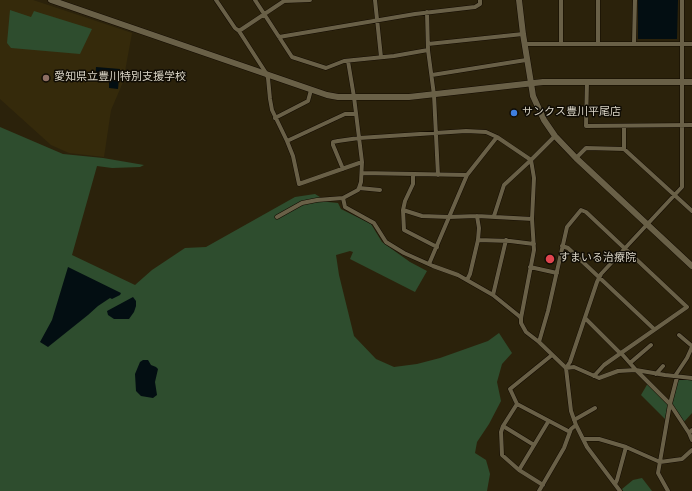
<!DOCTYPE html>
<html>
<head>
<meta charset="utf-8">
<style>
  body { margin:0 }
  canvas { display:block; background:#2b220b }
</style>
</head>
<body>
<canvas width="692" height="491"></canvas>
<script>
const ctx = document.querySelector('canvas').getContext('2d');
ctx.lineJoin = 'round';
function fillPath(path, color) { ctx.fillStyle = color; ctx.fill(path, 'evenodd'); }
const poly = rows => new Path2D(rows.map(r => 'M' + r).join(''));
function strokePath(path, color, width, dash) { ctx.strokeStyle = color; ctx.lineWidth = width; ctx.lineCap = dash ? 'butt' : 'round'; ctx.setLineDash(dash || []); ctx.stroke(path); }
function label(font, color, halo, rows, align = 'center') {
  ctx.font = font + ' Overpass,"Noto Sans JP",sans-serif'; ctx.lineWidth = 3; ctx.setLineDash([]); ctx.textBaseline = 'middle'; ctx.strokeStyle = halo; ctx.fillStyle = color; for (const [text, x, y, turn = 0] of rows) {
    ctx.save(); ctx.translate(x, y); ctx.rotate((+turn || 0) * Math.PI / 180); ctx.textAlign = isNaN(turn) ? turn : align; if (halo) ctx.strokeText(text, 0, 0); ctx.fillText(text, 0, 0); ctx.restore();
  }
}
fillPath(poly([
  [0,0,33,0,132,33,123,82,111,110,104,157,69,153,51,145,0,99]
]), '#352a0b');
fillPath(poly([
  [10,10,31,17,34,11,92,29,80,54,11,48,7,43],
  [0,127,63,154,103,158,144,165,140,167,112,168,97,166,72,255,135,285,152,270,185,248,206,247,295,197,315,194,328,202,338,203,341,209,371,224,382,242,410,262,427,271,415,292,350,259,353,252,350,251,336,255,339,275,354,336,376,359,394,367,417,364,440,358,488,341,499,333,512,353,502,364,497,382,501,401,489,424,477,442,475,453,486,460,490,474,487,491,0,491],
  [679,379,692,380,692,413,683,423,671,404,677,381],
  [648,383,669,405,666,420,641,395],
  [642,478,652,491,623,491,622,489,633,480]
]), '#2e4d2e');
fillPath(poly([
  [638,0,678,0,677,39,638,39],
  [96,67,120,69,118,89,109,88,109,82,95,80],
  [68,267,121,293,120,295,112,299,110,298,98,306,88,315,48,347,40,342,52,320],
  [133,297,136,301,136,306,134,312,129,319,114,319,108,315,107,311],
  [143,360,148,360,151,365,156,367,158,369,155,382,157,395,153,398,141,396,136,391,135,374,140,362]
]), '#030e12');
const street = poly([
  [216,0,235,28,239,31,266,73,268,78,270,99,272,110,287,141,345,114,356,114],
  [255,0,292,57,326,68,344,61,394,56,428,50],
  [375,0,381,57],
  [561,0,561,43],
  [598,0,598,43],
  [427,12,428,50,434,95,438,175],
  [239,31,284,1,310,0],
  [279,37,415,14,475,7,480,4,480,0],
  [634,43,635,0],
  [428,44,523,34],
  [524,44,692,44],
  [432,75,526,60],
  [587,82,586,126,692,125],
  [275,118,308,101,311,90],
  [624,126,624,149],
  [287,141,293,156,299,184,362,162],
  [576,158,586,148,624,149,692,211],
  [343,169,333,145,333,142,338,141,359,138,466,131,486,132,497,137,531,160,504,185,494,216],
  [362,173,467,175],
  [413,174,413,184,405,201,403,210,404,230,437,247],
  [359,188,380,190],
  [343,198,345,207,374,223,386,242,404,253,433,266,458,275,493,295,519,316,521,318,521,323,526,332,539,342,566,368],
  [403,210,422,216,449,217,477,216,532,219],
  [277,217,302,203,317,200,343,198,358,190,359,188,361,182,362,162,354,97,348,61],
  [478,240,510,241,534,244],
  [562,246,568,248,654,329],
  [429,264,467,175,497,137],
  [530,267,557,273],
  [467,280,470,274,478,240,479,228,477,216],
  [493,295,506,240],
  [521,318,534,250,532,219,534,178,531,160,555,136],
  [585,318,620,353],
  [679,335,692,346],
  [539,342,548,311,567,227,581,210,586,212,687,307,621,353,604,365,594,376],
  [621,353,636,370],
  [630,363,651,345],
  [566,368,574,367,599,378,618,371,636,370,665,375,692,378],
  [637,371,670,404,689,433],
  [656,374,663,366],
  [675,376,687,358,692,347],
  [517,404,570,432],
  [574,420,595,408],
  [503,426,534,445],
  [692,430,689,433,692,440],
  [583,439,599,439,626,447],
  [519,470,548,422],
  [615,484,617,480,626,447,660,462,682,459,692,450],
  [543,485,519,470,502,455,501,432,503,426,517,404,510,389,552,355],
  [539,491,564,448,571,429,576,425],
  [620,491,587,447,576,425,571,411,566,368,570,362,597,282,601,274,682,187,682,0],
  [668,491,658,473,670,404,677,377]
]);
const secondary = poly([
  [51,0,327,95,338,97,409,97,543,82,692,82],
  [519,0,523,34,531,83,533,96,544,120,555,136,576,158,692,266]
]);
strokePath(street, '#130b00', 5);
strokePath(secondary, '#130b00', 7);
strokePath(street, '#696047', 4);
strokePath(secondary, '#696047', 6);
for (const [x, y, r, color] of [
  [46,78,4,"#8d6e63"],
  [514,113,4,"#3f7fe0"],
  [550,259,5,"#e0444e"]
]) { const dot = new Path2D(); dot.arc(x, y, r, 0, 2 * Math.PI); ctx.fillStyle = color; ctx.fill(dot); strokePath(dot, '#100c04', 1.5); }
label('11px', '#d9d4c6', '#100c04', [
  ["愛知県立豊川特別支援学校",54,78],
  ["サンクス豊川平尾店",522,113],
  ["すまいる治療院",559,259]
], 'left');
</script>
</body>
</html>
